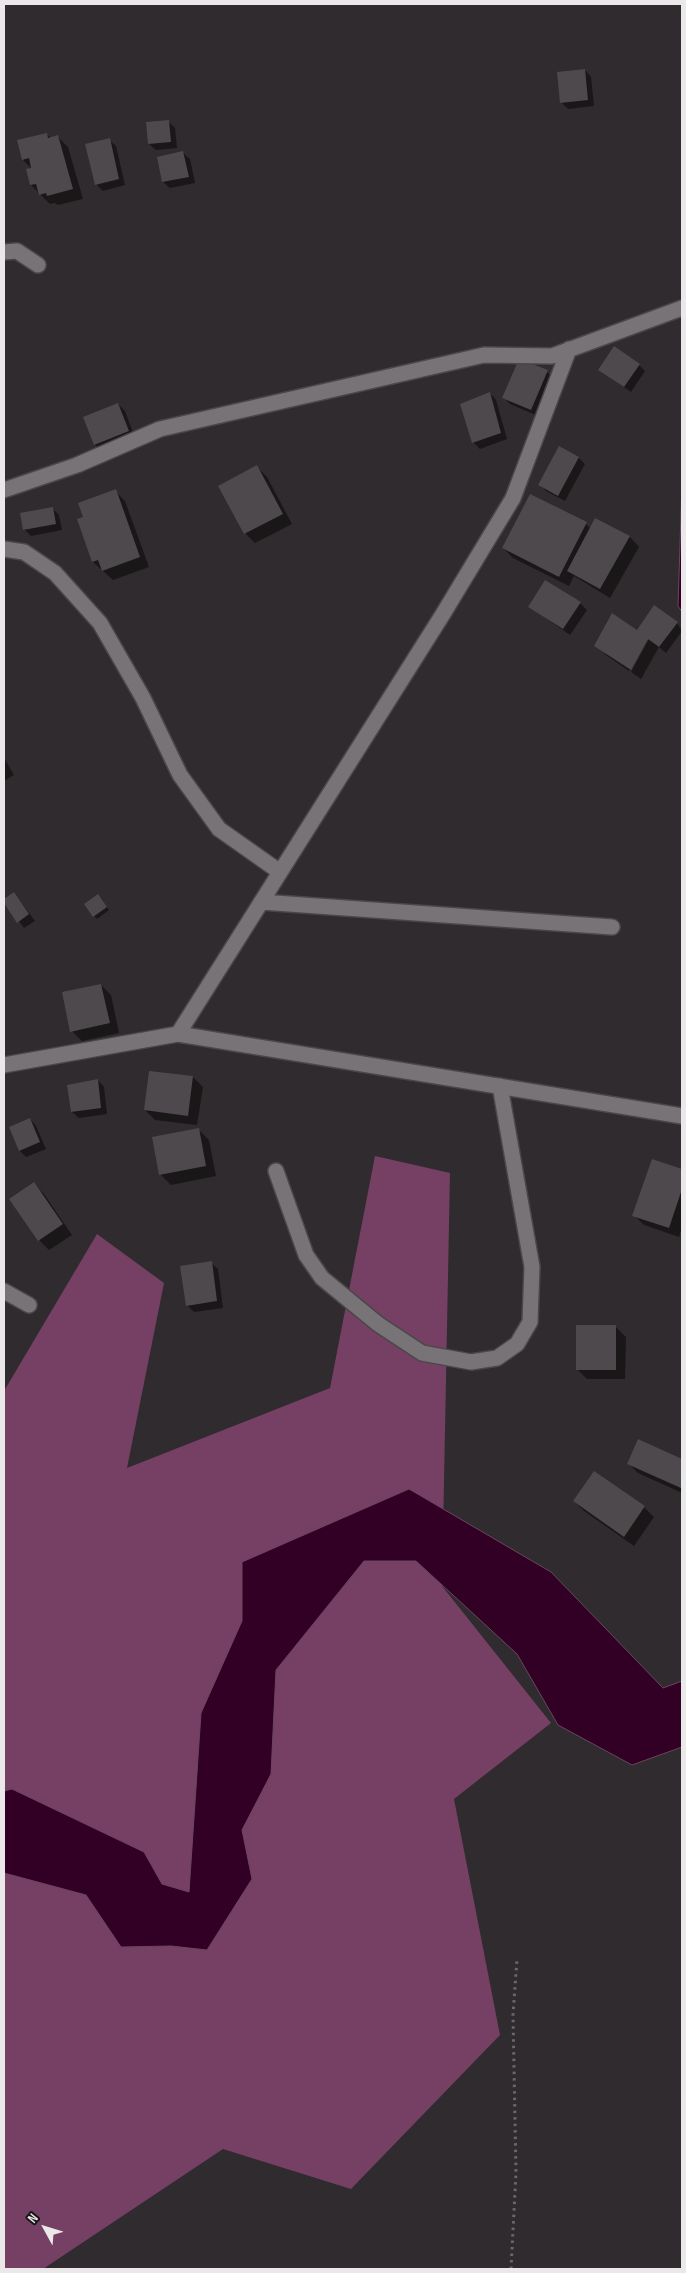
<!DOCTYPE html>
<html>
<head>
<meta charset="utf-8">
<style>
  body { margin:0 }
  #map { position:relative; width:686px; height:2273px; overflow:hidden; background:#2f2b2e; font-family:"Sofia Sans Condensed",sans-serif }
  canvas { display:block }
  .frame { position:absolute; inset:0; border:5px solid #eae8e9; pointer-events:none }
  .north { position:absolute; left:20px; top:2203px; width:50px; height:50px; -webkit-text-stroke:4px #161415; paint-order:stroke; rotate:309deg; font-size:14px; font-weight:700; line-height:20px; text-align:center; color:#eae8e9 }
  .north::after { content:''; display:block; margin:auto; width:18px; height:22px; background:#eae8e9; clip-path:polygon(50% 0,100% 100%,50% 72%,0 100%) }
</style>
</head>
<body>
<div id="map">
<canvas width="686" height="2273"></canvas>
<div class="frame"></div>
<div class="north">N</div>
</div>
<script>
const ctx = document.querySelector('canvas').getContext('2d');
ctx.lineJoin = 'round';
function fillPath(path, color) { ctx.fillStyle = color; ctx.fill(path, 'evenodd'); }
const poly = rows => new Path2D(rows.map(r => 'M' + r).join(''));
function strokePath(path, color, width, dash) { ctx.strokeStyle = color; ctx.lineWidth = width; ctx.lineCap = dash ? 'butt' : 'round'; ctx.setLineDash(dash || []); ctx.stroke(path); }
fillPath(poly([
  [375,1156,450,1173,442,1586,551,1723,454,1799,500,2035,351,2189,223,2149,43,2269,4,2269,4,1391,97,1234,164,1283,127,1468,330,1388]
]), '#754063');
const water = poly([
  [682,482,682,612,678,606,682,482],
  [409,1489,551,1572,663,1688,682,1681,682,1747,632,1765,558,1725,517,1654,416,1561,364,1561,276,1670,271,1774,242,1830,252,1879,207,1950,171,1946,121,1947,86,1895,4,1873,4,1791,12,1789,144,1852,162,1884,189,1892,201,1713,242,1621,242,1562,409,1489]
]);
fillPath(water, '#330025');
strokePath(water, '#6a4660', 1);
fillPath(poly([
  [585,70,591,77,594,106,568,109,561,102],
  [168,121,175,128,177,148,156,150,149,144],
  [46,134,51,138,58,137,68,147,83,199,58,205,55,203,50,204,31,185,28,170,32,169,23,160],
  [109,140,116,146,125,185,103,191,96,184],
  [183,153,190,159,195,183,170,188,163,182,158,158],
  [639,365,645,371,631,392,600,370],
  [547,372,554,378,538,416,510,404,504,398],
  [490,393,496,400,507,439,480,449,473,442],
  [118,404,125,411,135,438,101,451,95,445],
  [559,448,579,458,585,464,565,501,546,491,539,484],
  [257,467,267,477,292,524,255,543,245,533],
  [115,491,125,501,149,567,113,580,93,562,79,520,84,518],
  [52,508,59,515,62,530,31,536,24,529],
  [596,520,630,537,639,547,610,598,574,576,569,586,513,558,503,548,586,524,591,529],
  [580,603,587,610,570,635,530,607],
  [677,623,682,631,666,653,659,647,641,679,631,672,649,639,647,639,629,671,606,655,596,645,642,635],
  [4,758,14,775,4,781],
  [14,893,35,921,24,928,4,901],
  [100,898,109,910,97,919,94,916],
  [101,985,111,995,119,1033,82,1041,72,1031],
  [193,1077,203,1087,197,1125,155,1120,145,1110],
  [98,1080,104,1087,107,1114,79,1118,72,1112],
  [30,1119,36,1126,46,1149,26,1157,20,1151,10,1127],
  [199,1130,209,1140,216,1176,171,1185,161,1175,154,1138],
  [653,1161,682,1171,682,1227,679,1237,644,1225,634,1215],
  [34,1184,44,1194,72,1235,49,1250,39,1240],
  [211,1263,218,1269,223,1308,194,1312,187,1305],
  [616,1327,626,1337,625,1379,587,1379,577,1369],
  [638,1441,682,1460,682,1493,638,1473,628,1463],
  [594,1473,644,1507,654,1517,634,1546,584,1511,574,1501]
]), '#0007');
fillPath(poly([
  [585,69,588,100,560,103,557,72],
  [169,120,171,142,148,144,146,122],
  [47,133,48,138,58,135,73,189,47,196,46,193,39,195,36,184,30,185,26,169,31,168,29,158,22,160,17,140],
  [110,138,119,179,95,185,85,144],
  [183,151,189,177,162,182,157,157],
  [614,346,640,364,624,387,598,370],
  [519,359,548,370,531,410,502,398],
  [490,392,501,433,472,443,460,404],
  [118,403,129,431,94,445,83,417],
  [559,446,579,457,558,496,538,485],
  [257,465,283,514,244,534,218,486],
  [116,489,140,557,102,571,98,560,92,562,77,519,83,517,78,503],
  [530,494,587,522,559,577,502,548],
  [53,507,56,524,23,530,20,513],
  [595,518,630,536,600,589,567,571],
  [545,580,581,602,563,629,528,607],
  [654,605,678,622,659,647,648,639,631,670,594,646,612,613,637,630],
  [14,892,29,914,17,923,4,903,4,899],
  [98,894,107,907,93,917,84,904],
  [101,984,110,1023,70,1032,62,992],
  [149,1071,193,1076,188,1116,144,1110],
  [98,1079,101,1108,71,1112,67,1085],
  [30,1118,40,1142,19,1151,9,1127],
  [199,1128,206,1166,159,1175,152,1137],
  [652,1159,682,1169,682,1189,669,1228,632,1216],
  [34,1182,63,1224,38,1241,9,1199],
  [212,1261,217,1301,186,1306,180,1266],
  [576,1325,616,1325,616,1370,576,1370],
  [638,1439,682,1459,681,1488,627,1464],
  [594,1471,645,1506,624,1537,573,1501]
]), '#4d494c');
const street = poly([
  [4,252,17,251,38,265],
  [4,490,77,465,160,429,484,355,552,356,682,308],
  [4,549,24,552,55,573,100,623,143,698,180,775,219,829,280,872],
  [261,902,612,927],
  [178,1034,443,614,513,498,569,349],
  [4,1065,178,1034,682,1116],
  [276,1171,306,1255,322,1278,378,1324,422,1353,471,1362,497,1358,517,1344,530,1322,532,1267,500,1086],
  [4,1291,29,1305]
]);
strokePath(street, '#4a4749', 18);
strokePath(poly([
  [511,2269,516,2173,513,2015,517,1959]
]), '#6b676a', 3, [2.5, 4]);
strokePath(street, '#787376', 15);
</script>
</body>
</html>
